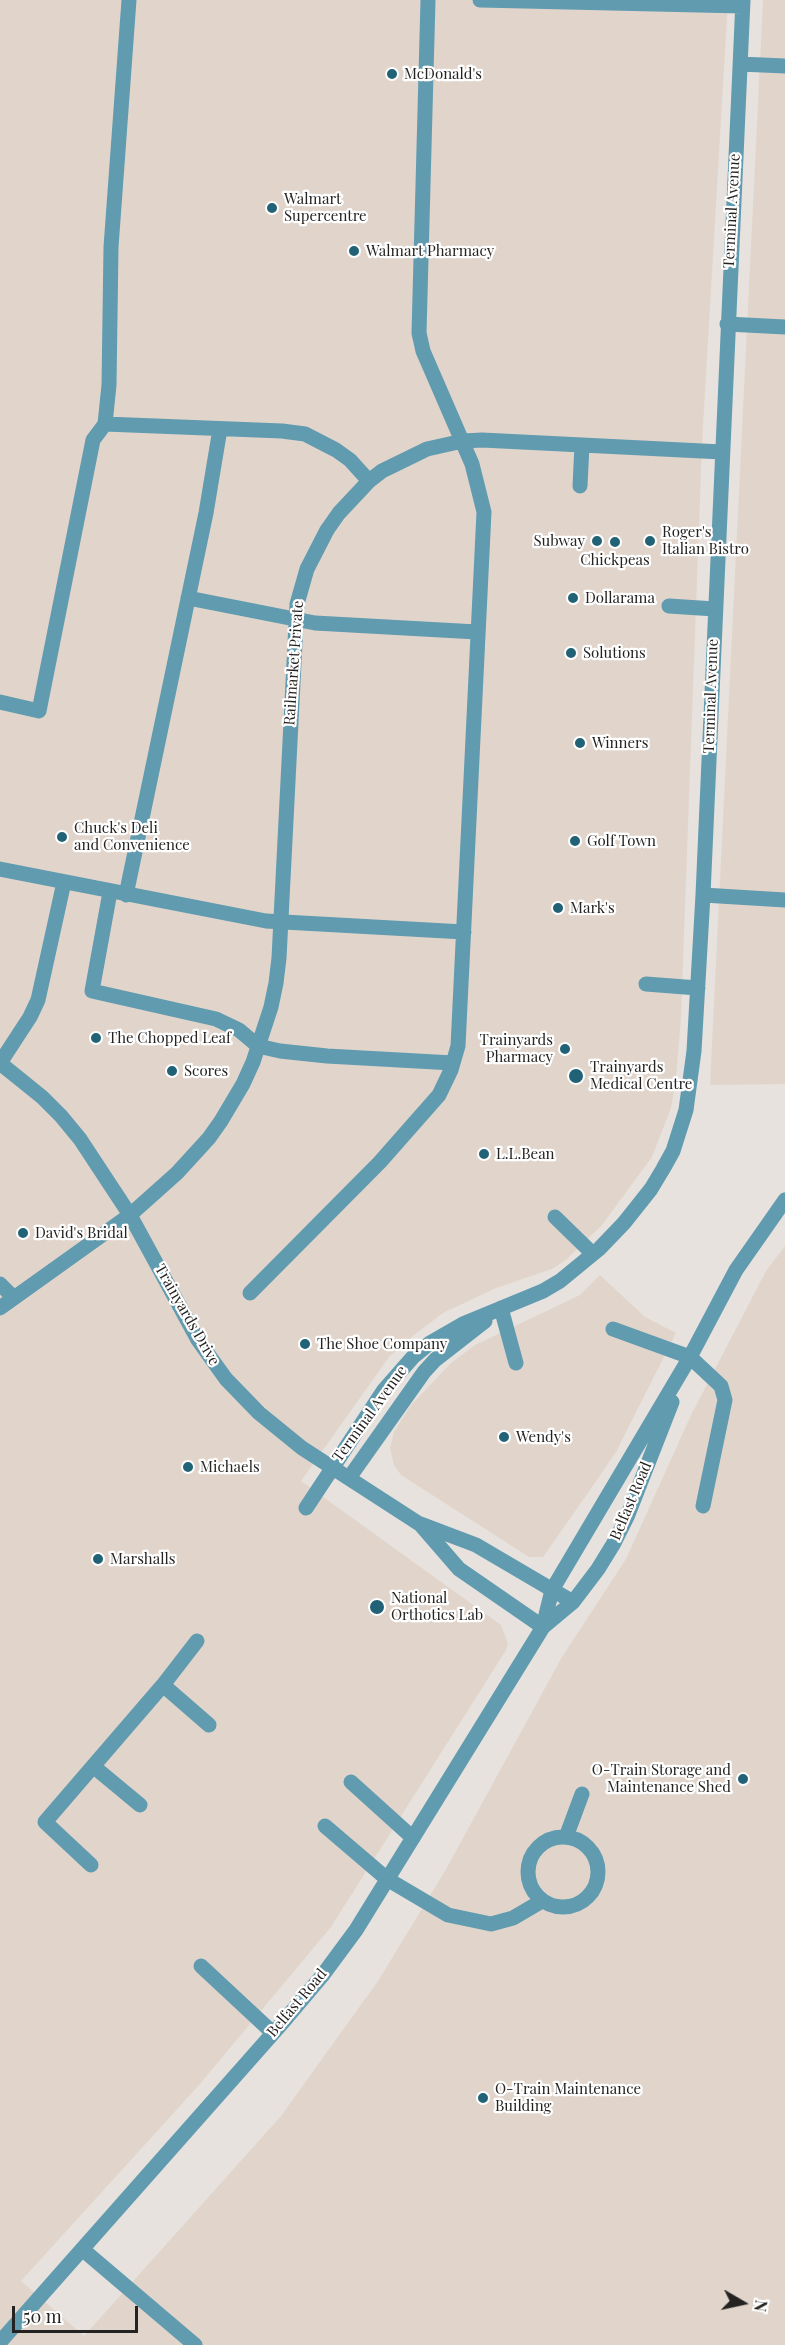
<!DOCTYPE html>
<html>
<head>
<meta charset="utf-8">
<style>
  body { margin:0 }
  #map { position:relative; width:785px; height:2345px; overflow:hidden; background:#e7e2dd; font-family:"Playfair Display",serif }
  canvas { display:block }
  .north { position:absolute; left:713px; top:2273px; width:60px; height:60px; -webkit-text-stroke:4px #fff; paint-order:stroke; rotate:99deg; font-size:16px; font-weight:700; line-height:24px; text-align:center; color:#252321 }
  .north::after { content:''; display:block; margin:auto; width:21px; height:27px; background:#252321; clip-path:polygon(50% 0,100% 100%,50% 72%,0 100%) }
  .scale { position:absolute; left:12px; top:2306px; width:126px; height:27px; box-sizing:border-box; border:3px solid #252321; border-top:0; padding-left:8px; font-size:18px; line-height:21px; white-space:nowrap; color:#252321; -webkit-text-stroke:4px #fff; paint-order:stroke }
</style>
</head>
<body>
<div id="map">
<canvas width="785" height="2345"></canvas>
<div class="north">N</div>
<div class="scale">50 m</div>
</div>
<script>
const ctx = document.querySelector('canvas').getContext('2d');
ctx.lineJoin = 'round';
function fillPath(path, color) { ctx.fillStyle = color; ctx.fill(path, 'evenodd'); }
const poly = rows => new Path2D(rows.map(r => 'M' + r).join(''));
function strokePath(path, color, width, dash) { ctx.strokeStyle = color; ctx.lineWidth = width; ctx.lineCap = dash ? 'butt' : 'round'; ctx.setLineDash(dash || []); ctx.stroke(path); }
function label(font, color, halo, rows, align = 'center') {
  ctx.font = font + ' "Playfair Display",serif'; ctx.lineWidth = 4.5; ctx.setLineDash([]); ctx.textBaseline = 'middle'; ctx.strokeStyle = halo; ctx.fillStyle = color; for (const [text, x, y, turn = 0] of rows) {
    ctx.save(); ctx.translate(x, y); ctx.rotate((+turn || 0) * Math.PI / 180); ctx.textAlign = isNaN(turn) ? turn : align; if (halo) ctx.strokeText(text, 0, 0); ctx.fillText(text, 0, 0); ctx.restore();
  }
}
fillPath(poly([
  [0,0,728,0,702,443,681,1016,676,1079,671,1108,652,1157,602,1225,566,1260,552,1269,496,1288,443,1313,414,1335,389,1357,301,1481,501,1625,508,1643,506,1650,331,1927,199,2085,21,2281,84,2336,281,2116,378,1981,445,1871,562,1657,626,1559,691,1415,766,1271,785,1246,785,2345,0,2345],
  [763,0,785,0,785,1084,710,1085],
  [600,1275,645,1317,676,1333,616,1452,590,1490,543,1557,529,1557,401,1475,394,1465,390,1448,394,1432,411,1405,451,1363,475,1345,580,1295]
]), '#e1d5cb');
strokePath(poly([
  [480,0,742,6],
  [740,64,785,66],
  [727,324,785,327],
  [105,424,282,431,305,434,336,450,350,460,369,481],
  [580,486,582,445],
  [188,598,315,623,477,632],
  [669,606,715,609],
  [0,702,39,711,93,440,105,424,109,385,111,247,129,0],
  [0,869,266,921,464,932],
  [110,892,92,991,216,1019,239,1030,258,1046,280,1051,327,1056,453,1063],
  [126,895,206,513,220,429],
  [703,895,785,900],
  [646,984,698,988],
  [0,1063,42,1097,61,1116,80,1139,130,1215,198,1340,226,1379,259,1413,302,1448,418,1523,476,1545,573,1602],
  [0,1063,30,1017,38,1000,64,882],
  [555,1217,593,1254],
  [0,1284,14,1298],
  [250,1293,380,1162,439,1095,451,1070,458,1046,484,512,472,464,423,351,419,333,428,0],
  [0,1308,130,1215,177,1173,209,1138,221,1121,243,1084,253,1062,271,1007,276,983,279,958,297,604,307,569,327,530,339,513,369,481,382,471,427,449,463,441,482,440,722,452],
  [501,1308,516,1363],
  [613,1329,690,1357,721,1386,725,1400,703,1506],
  [349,1478,424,1372,435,1360,485,1321],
  [306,1508,384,1390,413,1357,430,1343,463,1324,543,1291,560,1281,599,1249,624,1223,651,1189,663,1169,673,1151,686,1110,694,1051,703,895,743,0],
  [420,1524,459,1569,543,1627],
  [543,1627,573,1602,598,1569,614,1543,627,1517,672,1402],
  [163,1685,197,1641],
  [93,1766,140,1805],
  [351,1782,413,1838],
  [325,1826,387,1879,448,1915,491,1924,513,1918,542,1901],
  '528 1872a35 35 0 1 1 70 0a35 35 0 1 1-70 0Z',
  [566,1837,582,1794],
  [91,1865,45,1822,163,1685,209,1725],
  [201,1966,273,2033],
  [82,2249,195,2345],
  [0,2342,283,2022,322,1976,356,1930,543,1627,552,1590,690,1357,736,1270,785,1200]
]), '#619bb0', 15);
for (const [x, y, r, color] of [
  [392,74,6,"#216276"],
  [272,208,6,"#216276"],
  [354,251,6,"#216276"],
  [597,541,6,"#216276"],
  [650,541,6,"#216276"],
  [615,542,6,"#216276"],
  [573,598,6,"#216276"],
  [571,653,6,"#216276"],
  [580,743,6,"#216276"],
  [62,837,6,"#216276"],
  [575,841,6,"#216276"],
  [558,908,6,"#216276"],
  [96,1038,6,"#216276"],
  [565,1049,6,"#216276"],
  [172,1071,6,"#216276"],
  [576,1076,8,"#216276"],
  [484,1154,6,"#216276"],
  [23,1233,6,"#216276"],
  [305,1344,6,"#216276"],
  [504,1437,6,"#216276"],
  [188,1467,6,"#216276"],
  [98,1559,6,"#216276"],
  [377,1607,8,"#216276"],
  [743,1779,6,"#216276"],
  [483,2098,6,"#216276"]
]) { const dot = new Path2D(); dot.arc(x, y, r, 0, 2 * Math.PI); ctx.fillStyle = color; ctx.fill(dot); strokePath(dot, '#fff', 2); }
label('15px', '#252321', '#fff', [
  ["McDonald's",404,74],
  ["Walmart",284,199],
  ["Supercentre",284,216],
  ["Walmart Pharmacy",366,251],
  ["Roger's",662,532],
  ["Italian Bistro",662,549],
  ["Subway",585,541,"right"],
  ["Chickpeas",615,560,"center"],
  ["Dollarama",585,598],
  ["Solutions",583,653],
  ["Winners",592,743],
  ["Chuck's Deli",74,828],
  ["and Convenience",74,845],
  ["Golf Town",587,841],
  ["Mark's",570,908],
  ["The Chopped Leaf",108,1038],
  ["Trainyards",553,1040,"right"],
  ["Pharmacy",553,1057,"right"],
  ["Trainyards",590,1067],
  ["Medical Centre",590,1084],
  ["Scores",184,1071],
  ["L.L.Bean",496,1154],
  ["David's Bridal",35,1233],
  ["The Shoe Company",317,1344],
  ["Wendy's",516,1437],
  ["Michaels",200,1467],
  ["Marshalls",110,1559],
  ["National",391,1598],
  ["Orthotics Lab",391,1615],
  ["O-Train Storage and",731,1770,"right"],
  ["Maintenance Shed",731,1787,"right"],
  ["O-Train Maintenance",495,2089],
  ["Building",495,2106]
], 'left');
label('15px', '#252321', '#fff', [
  ["Terminal Avenue",732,211,-87],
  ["Railmarket Private",294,663,-86],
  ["Terminal Avenue",711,696,-88],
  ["Trainyards Drive",187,1315,60],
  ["Terminal Avenue",370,1414,-54],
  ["Belfast Road",631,1501,-67],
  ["Belfast Road",297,2003,-50]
]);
</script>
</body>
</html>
